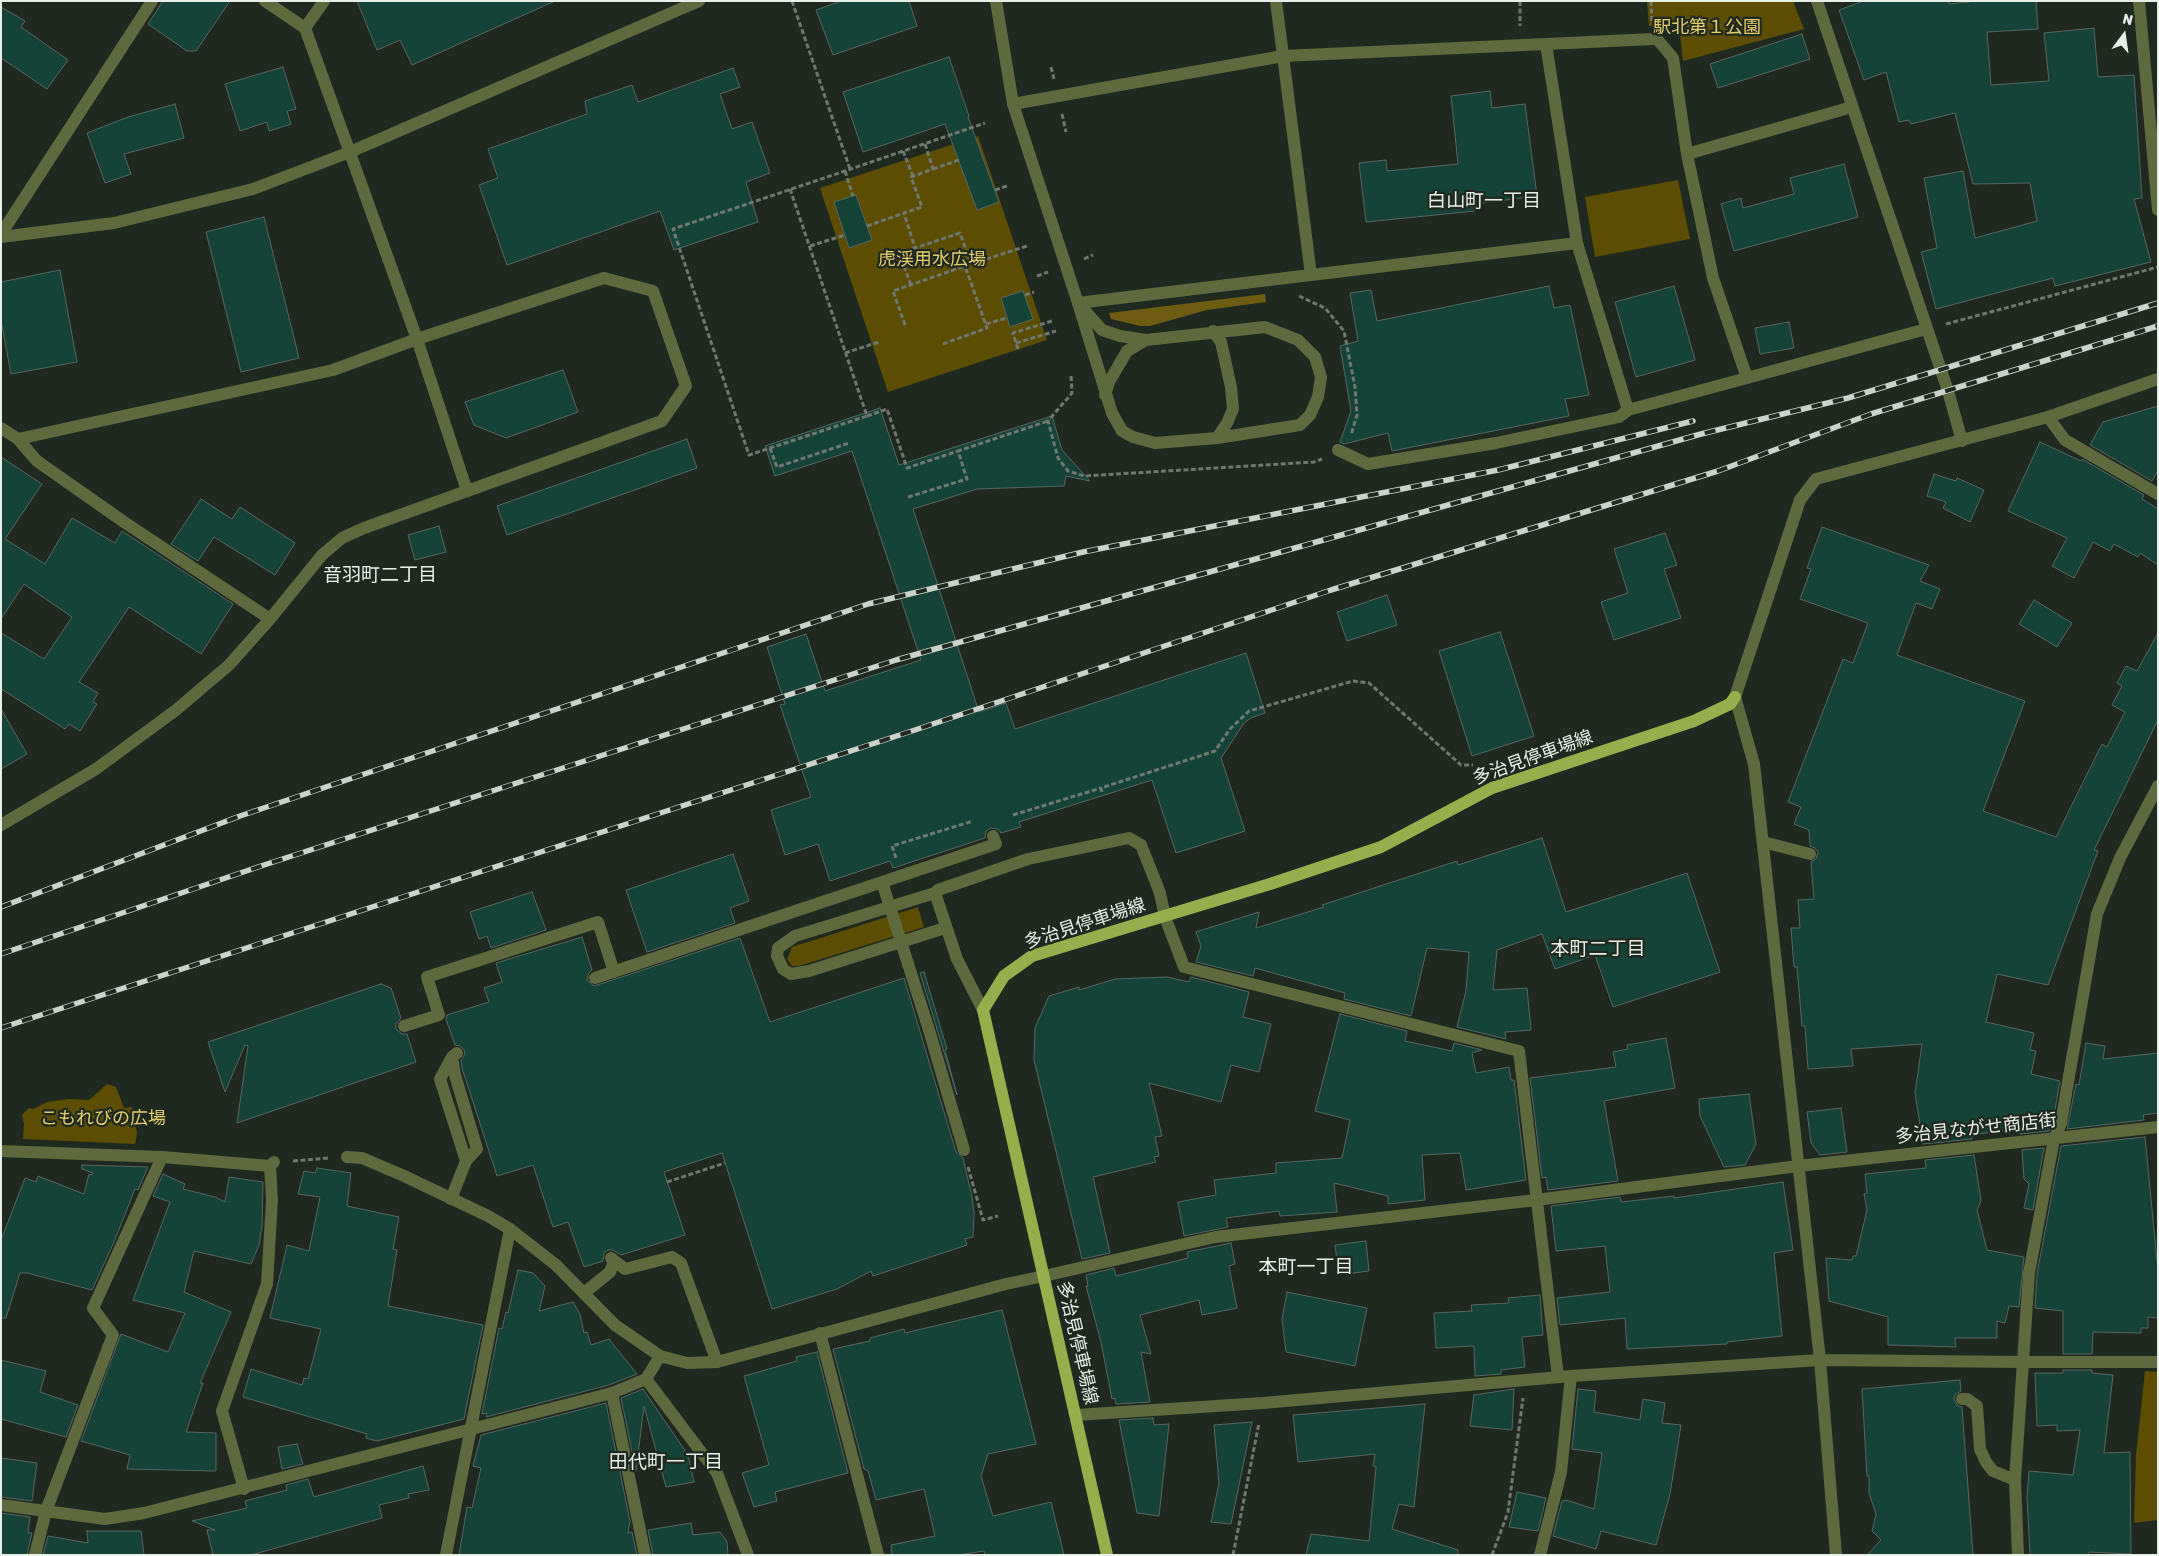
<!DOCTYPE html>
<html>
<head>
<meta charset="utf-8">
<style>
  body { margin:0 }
  #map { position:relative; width:2159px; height:1556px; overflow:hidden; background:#1f2920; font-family:Rubik,sans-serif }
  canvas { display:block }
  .frame { position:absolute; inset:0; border:2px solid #e8eee8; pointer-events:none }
  .north { position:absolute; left:2099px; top:10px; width:50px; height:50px; -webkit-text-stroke:4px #1f2920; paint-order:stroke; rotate:14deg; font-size:14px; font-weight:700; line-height:20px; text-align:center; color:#e8eee8 }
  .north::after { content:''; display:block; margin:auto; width:18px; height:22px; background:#e8eee8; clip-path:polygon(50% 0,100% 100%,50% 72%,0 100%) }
</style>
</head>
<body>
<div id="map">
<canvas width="2159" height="1556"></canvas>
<div class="frame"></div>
<div class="north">N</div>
</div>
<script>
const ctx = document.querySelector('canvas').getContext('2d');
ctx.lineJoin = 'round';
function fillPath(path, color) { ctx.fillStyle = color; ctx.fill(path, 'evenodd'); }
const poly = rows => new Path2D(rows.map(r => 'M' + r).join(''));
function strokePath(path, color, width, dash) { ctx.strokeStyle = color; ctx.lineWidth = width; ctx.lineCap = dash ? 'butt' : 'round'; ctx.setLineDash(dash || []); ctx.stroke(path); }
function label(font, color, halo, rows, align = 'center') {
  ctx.font = font + ' Rubik,"Noto Sans JP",sans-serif'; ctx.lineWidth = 4.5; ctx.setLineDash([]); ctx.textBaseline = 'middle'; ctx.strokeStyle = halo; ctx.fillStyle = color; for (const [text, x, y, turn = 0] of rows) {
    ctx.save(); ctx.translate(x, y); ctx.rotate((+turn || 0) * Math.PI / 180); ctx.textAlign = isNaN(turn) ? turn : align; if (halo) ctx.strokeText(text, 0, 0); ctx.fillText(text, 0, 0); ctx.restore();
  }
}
fillPath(poly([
  [1647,1,1793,1,1804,29,1683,61,1679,25,1649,26],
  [978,136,1047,340,888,392,820,188],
  [1678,180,1690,239,1595,257,1585,197],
  [918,907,924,927,799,966,792,966,787,959,792,947],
  [107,1084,116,1087,124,1108,132,1107,137,1134,135,1144,23,1139,24,1124,22,1115,29,1108,33,1109,47,1102,69,1099,89,1100],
  [2145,1371,2158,1372,2158,1520,2134,1523,2136,1455]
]), '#5d4d03');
fillPath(poly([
  [1265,294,1266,302,1207,310,1150,326,1140,326,1111,319,1109,313]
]), '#6d5c11');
const building = poly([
  [163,1,230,1,196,51,187,51,148,24,163,1],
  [357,1,555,1,412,65,400,40,377,50,357,1],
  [841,1,909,1,917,26,833,55,816,10,841,1],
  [1863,1,1949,1,1949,4,1977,1,2036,1,2038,29,1987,32,1991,85,2049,81,2044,33,2094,28,2098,77,2134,75,2142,198,2134,199,2151,262,2055,286,2053,278,1936,309,1921,252,1937,248,1924,178,1963,171,1975,238,2037,221,2030,183,1973,184,1955,113,1911,124,1909,120,1899,122,1886,72,1864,80,1839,10,1863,1],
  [1,7,25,21,21,27,68,60,47,89,1,58,1,7],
  [1802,34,1810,59,1718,88,1710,64,1802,34],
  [949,57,969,116,968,117,999,202,977,210,945,124,863,152,843,92,949,57],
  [283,67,296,109,287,111,291,124,269,131,267,122,240,131,225,84,283,67],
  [733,68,740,87,720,94,732,129,752,122,770,173,746,182,758,222,674,250,660,211,507,265,479,185,498,178,488,149,587,114,585,101,632,85,638,102,733,68],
  [1490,91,1492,108,1525,104,1537,196,1475,204,1475,211,1366,222,1359,163,1386,160,1387,171,1458,164,1451,96,1490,91],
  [175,104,184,138,124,154,131,174,105,183,87,133,128,117,175,104],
  [1844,164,1858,217,1734,251,1721,204,1741,198,1743,208,1794,194,1790,178,1844,164],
  [856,195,872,240,849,248,834,202,856,195],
  [264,217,299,358,241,372,206,232,264,217],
  [60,270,77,362,11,374,1,320,1,282,60,270],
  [1549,286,1554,308,1570,305,1589,395,1565,399,1569,416,1392,451,1388,433,1344,444,1340,442,1351,411,1340,346,1358,341,1350,293,1371,290,1377,321,1549,286],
  [1674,286,1695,360,1636,377,1615,302,1674,286],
  [1023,291,1033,319,1010,327,1001,298,1023,291],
  [1789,322,1794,348,1760,354,1755,328,1789,322],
  [563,370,578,412,506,438,474,425,465,402,563,370],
  [2158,406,2158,470,2152,481,2090,445,2103,422,2158,406],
  [880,408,899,465,1052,416,1062,450,1090,481,1066,476,1064,486,977,489,913,509,979,712,1006,703,1015,729,1246,653,1265,713,1251,718,1244,723,1221,758,1245,831,1176,853,1152,780,1019,822,1021,827,1001,833,998,829,991,828,986,831,985,838,893,868,890,861,830,881,818,844,785,855,771,810,811,797,780,705,785,704,767,647,806,634,825,691,921,660,852,451,775,476,765,446,880,408],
  [687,439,697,468,507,535,497,506,687,439],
  [2040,442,2081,461,2082,459,2144,495,2142,499,2158,509,2158,565,2140,553,2138,557,2114,544,2110,551,2093,542,2074,578,2052,566,2067,538,2008,511,2040,442],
  [1,457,42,484,5,539,45,564,72,518,115,543,122,531,233,604,201,654,129,607,79,682,98,693,93,702,97,704,80,731,69,724,65,729,1,689,1,633,44,659,72,617,24,584,1,619,1,457],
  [1934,474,1956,481,1957,478,1984,490,1970,522,1943,508,1946,502,1927,496,1934,474],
  [201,499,232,519,240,507,295,543,275,575,214,537,198,561,171,544,201,499],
  [439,526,446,552,415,560,408,535,439,526],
  [1822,527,1929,565,1920,581,1940,589,1932,609,1916,603,1897,655,2025,701,1983,811,2056,837,2102,744,2107,747,2125,712,2112,705,2122,686,2117,683,2126,666,2137,671,2158,633,2158,720,2094,850,2098,851,2048,985,1997,974,1986,1022,2034,1033,2030,1050,2036,1051,2031,1074,2060,1081,2053,1121,2049,1131,2020,1134,2020,1128,1972,1135,1972,1139,1923,1144,1915,1093,1922,1044,1851,1049,1853,1066,1808,1069,1805,1026,1802,1026,1797,967,1794,967,1791,928,1800,928,1798,900,1814,899,1811,862,1816,859,1818,852,1815,848,1810,846,1809,830,1794,824,1801,807,1788,802,1843,659,1853,663,1868,623,1800,599,1811,569,1807,568,1822,527],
  [1665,533,1677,565,1664,569,1681,618,1614,640,1601,602,1628,593,1614,549,1665,533],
  [1387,595,1397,625,1347,641,1337,612,1387,595],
  [2034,600,2072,623,2057,647,2019,624,2034,600],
  [1500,632,1534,736,1472,756,1439,651,1500,632],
  [1,709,27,754,1,769,1,709],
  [1542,838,1566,912,1687,873,1720,972,1613,1007,1595,955,1555,969,1542,934,1497,950,1493,990,1527,988,1531,1030,1505,1032,1506,1039,1457,1027,1466,991,1469,952,1427,948,1411,1016,1344,999,1345,993,1255,968,1253,976,1196,962,1201,946,1196,932,1259,912,1256,928,1324,907,1322,905,1457,861,1458,865,1542,838],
  [733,854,749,901,730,908,735,923,647,952,626,890,733,854],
  [532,892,546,930,491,948,487,936,479,939,470,912,532,892],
  [582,937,592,970,589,973,587,980,594,986,740,938,770,1022,904,978,956,1152,963,1158,972,1197,974,1212,973,1237,965,1239,967,1245,873,1276,871,1271,837,1289,772,1309,722,1153,664,1172,685,1235,621,1255,613,1250,608,1250,604,1253,603,1261,584,1267,568,1222,553,1227,533,1165,497,1176,462,1068,461,1060,464,1056,465,1051,460,1046,455,1045,446,1019,447,1015,489,1002,484,988,502,982,496,963,582,937],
  [924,972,947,1049,945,1050,957,1095,920,973,924,972],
  [1167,977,1189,982,1191,977,1249,992,1243,1017,1271,1024,1259,1072,1231,1065,1221,1102,1149,1083,1162,1136,1155,1137,1159,1156,1154,1157,1156,1162,1093,1177,1110,1253,1082,1259,1034,1060,1035,1028,1049,996,1079,987,1079,990,1115,979,1167,977],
  [381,984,391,988,401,1018,396,1024,396,1029,402,1034,407,1034,416,1062,237,1123,248,1046,245,1045,225,1092,208,1042,381,984],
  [1340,1014,1407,1031,1405,1041,1452,1051,1454,1043,1482,1050,1472,1053,1476,1073,1509,1067,1511,1080,1514,1080,1526,1180,1466,1190,1460,1153,1422,1155,1425,1200,1388,1204,1388,1196,1334,1183,1337,1212,1280,1216,1279,1211,1226,1218,1228,1227,1184,1236,1178,1202,1216,1195,1214,1180,1276,1173,1276,1163,1342,1158,1350,1120,1315,1111,1340,1014],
  [1666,1038,1675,1088,1604,1101,1618,1181,1548,1190,1546,1177,1542,1178,1530,1078,1616,1067,1613,1052,1628,1049,1627,1045,1666,1038],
  [2086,1043,2105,1046,2103,1059,2158,1053,2158,1113,2143,1115,2144,1120,2067,1129,2076,1084,2079,1085,2086,1043],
  [1749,1094,1756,1144,1745,1165,1724,1167,1700,1116,1699,1099,1749,1094],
  [1841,1108,1847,1152,1820,1155,1811,1143,1807,1112,1841,1108],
  [2145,1137,2158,1271,2158,1318,2148,1317,2148,1328,2141,1328,2141,1333,2093,1332,2092,1354,2063,1354,2063,1311,2035,1308,2037,1274,2061,1146,2145,1137],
  [2044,1148,2033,1210,2024,1208,2029,1184,2024,1179,2022,1150,2044,1148],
  [1974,1155,1981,1201,1977,1210,1987,1250,2024,1257,2019,1307,2009,1306,2005,1323,1997,1321,1997,1338,1955,1338,1956,1347,1888,1345,1888,1317,1829,1301,1826,1258,1852,1260,1853,1256,1856,1256,1867,1210,1864,1194,1867,1193,1865,1174,1926,1168,1925,1160,1974,1155],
  [82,1165,148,1167,138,1190,135,1189,114,1242,92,1290,27,1273,20,1273,6,1318,1,1318,1,1240,25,1178,36,1182,38,1176,84,1194,89,1174,92,1175,93,1173,82,1169,82,1165],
  [317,1168,351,1173,347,1206,399,1217,393,1249,397,1250,388,1306,483,1325,464,1419,377,1441,366,1438,367,1434,243,1397,251,1369,302,1385,304,1378,308,1379,321,1329,270,1318,287,1245,309,1251,320,1197,298,1194,304,1171,315,1173,317,1168],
  [163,1174,185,1184,183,1189,215,1197,225,1202,229,1177,263,1182,262,1225,259,1245,251,1264,194,1251,184,1292,231,1312,200,1383,203,1383,186,1432,216,1433,216,1471,127,1469,130,1455,81,1441,121,1334,168,1352,185,1313,133,1300,170,1202,153,1196,163,1174],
  [1783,1182,1793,1250,1774,1253,1782,1336,1727,1342,1727,1344,1627,1349,1625,1318,1560,1325,1557,1298,1610,1292,1605,1246,1556,1251,1551,1206,1620,1197,1621,1202,1674,1196,1674,1198,1783,1182],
  [1366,1241,1369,1271,1339,1275,1335,1245,1366,1241],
  [1231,1243,1235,1264,1229,1266,1237,1308,1202,1315,1199,1300,1140,1315,1151,1354,1141,1352,1150,1402,1116,1404,1115,1398,1112,1399,1101,1342,1086,1286,1088,1286,1086,1275,1114,1268,1116,1276,1188,1258,1187,1252,1231,1243],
  [518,1270,533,1273,545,1286,539,1311,573,1302,580,1314,584,1333,587,1332,591,1345,609,1339,637,1374,609,1385,486,1417,487,1413,482,1414,499,1328,502,1329,506,1312,508,1313,518,1270],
  [1287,1292,1367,1308,1355,1366,1286,1352,1282,1319,1287,1292],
  [1540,1295,1543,1335,1522,1337,1525,1367,1501,1370,1501,1374,1475,1376,1474,1346,1436,1348,1434,1313,1472,1311,1471,1305,1509,1303,1508,1298,1540,1295],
  [1002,1310,1036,1444,988,1454,981,1476,993,1516,1051,1502,1064,1555,985,1555,984,1551,959,1555,892,1555,891,1545,935,1536,924,1489,876,1500,868,1471,864,1469,833,1349,870,1341,870,1338,904,1329,905,1333,1002,1310],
  [817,1352,848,1473,775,1492,777,1501,754,1507,742,1473,769,1465,744,1376,797,1361,796,1357,817,1352],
  [1,1360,46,1371,40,1392,78,1405,66,1437,1,1419,1,1360],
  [2063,1370,2092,1370,2092,1373,2113,1375,2104,1453,2130,1452,2131,1554,2089,1552,2088,1555,2030,1555,2027,1497,2029,1471,2073,1475,2080,1430,2057,1431,2057,1425,2037,1426,2035,1373,2063,1373,2063,1370],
  [1960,1380,1961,1391,1955,1395,1954,1399,1958,1406,1962,1407,1973,1555,1867,1555,1881,1540,1872,1531,1876,1514,1869,1493,1869,1476,1867,1476,1862,1389,1960,1380],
  [643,1389,688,1455,694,1482,666,1487,644,1406,636,1471,621,1398,643,1389],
  [1514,1389,1512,1430,1470,1426,1474,1395,1514,1389],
  [1578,1389,1596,1391,1594,1412,1640,1420,1643,1399,1665,1403,1662,1423,1681,1425,1670,1494,1656,1545,1601,1531,1596,1549,1553,1536,1562,1501,1566,1500,1594,1509,1602,1453,1572,1449,1578,1389],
  [606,1403,630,1521,628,1533,632,1532,637,1555,459,1555,467,1507,472,1508,481,1468,473,1466,481,1435,606,1403],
  [1425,1404,1414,1507,1399,1504,1392,1529,1458,1550,1458,1555,1306,1555,1311,1534,1369,1541,1376,1467,1373,1466,1375,1454,1298,1462,1293,1415,1425,1404],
  [1153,1418,1154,1425,1169,1424,1159,1516,1137,1513,1119,1420,1153,1418],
  [1252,1422,1231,1524,1211,1522,1219,1483,1214,1425,1252,1422],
  [297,1444,303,1464,282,1469,278,1447,297,1444],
  [1,1458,37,1463,32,1501,1,1497,1,1458],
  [423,1466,429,1490,408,1494,409,1498,379,1505,382,1518,251,1555,213,1555,207,1530,215,1530,192,1521,247,1508,245,1501,287,1490,286,1485,308,1479,314,1497,423,1466],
  [1517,1492,1546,1498,1538,1531,1509,1527,1517,1492],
  [1,1513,30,1517,28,1533,32,1533,27,1555,1,1555,1,1513],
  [691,1523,693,1535,720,1532,727,1542,728,1555,653,1555,648,1530,691,1523],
  [87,1531,141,1531,144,1555,43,1555,48,1536,88,1543,87,1531]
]);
fillPath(building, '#154338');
strokePath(building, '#566661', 1);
strokePath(poly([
  [792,1,850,169],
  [1520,1,1520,26],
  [1651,1,1652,21],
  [1051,67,1054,79],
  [1062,114,1066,132],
  [925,144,933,169,911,177,922,207,904,213,915,248,960,233,971,264],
  [903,151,913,176],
  [933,169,959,160],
  [845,171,853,196],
  [790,189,867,416,749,455,673,229,845,171,985,123],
  [995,190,1007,186],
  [867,226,904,213],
  [810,246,845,235],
  [1084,259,1093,255],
  [1037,276,1048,272],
  [911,285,899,254,915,248],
  [1025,295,1034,292],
  [1299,296,1325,308,1344,331,1355,387,1357,415,1351,435],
  [986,324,1007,318],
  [1946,324,2158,267],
  [905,325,893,291,965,266],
  [1016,343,1056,331],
  [943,344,987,328,965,266,1027,246],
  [1018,349,1013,333,1052,321],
  [845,353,879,342],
  [1071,376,1072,393,1048,421,1058,458,1068,471,1084,476,1314,462,1322,459],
  [867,416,887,409,907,468,958,451],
  [770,448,777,467,849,443],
  [908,497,967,479,958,451,1048,421],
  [1102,792,1101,788,1215,751,1230,729,1249,711,1353,681,1369,683,1461,765,1473,765],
  [1013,815,1101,788],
  [896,858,892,846,973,821],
  [293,1161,329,1158],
  [968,1167,983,1220,998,1216],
  [667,1182,725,1163],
  [1233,1555,1259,1423],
  [1492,1555,1508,1512,1523,1398]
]), '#6f776f', 3, [5, 2.5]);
strokePath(poly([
  [604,278,653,291,686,386,662,421,467,491,417,339,604,278],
  [1078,303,1102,330,1120,336,1146,340,1265,327,1298,340,1315,357,1321,377,1318,397,1310,415,1300,425,1217,438,1155,443,1133,437,1122,431,1112,413,1078,303],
  [1213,331,1221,342,1231,387,1233,409,1227,423,1217,438],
  [1105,395,1109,382,1127,351,1146,340],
  [1763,842,1810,854],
  [935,893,795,936,778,948,777,956,783,969,791,974,809,971,945,928],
  [983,1010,957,959,935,893,938,890,1028,859,1129,838,1141,845,1160,893,1165,917],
  [452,1057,455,1075,477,1149,466,1161],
  [451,1199,466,1161,440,1079,452,1057,457,1053],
  [611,1258,625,1269,672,1257,681,1263,717,1362],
  [584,1293,610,1272,614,1262],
  [646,1379,717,1473,748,1555],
  [612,1393,645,1555],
  [1962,1399,1967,1399,1977,1406,1980,1449,1986,1462,1993,1471,2015,1480],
  [244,1489,222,1411,267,1284,272,1200,270,1166],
  [46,1511,113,1335,93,1308,162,1157]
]), '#5e6a3d', 12);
strokePath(poly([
  [1747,378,1926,329],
  [1338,450,1368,464,1496,443,1619,417,1628,410],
  [882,882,929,1030,964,1150],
  [595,978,996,844,993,836],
  [404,1026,439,1015,427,977,598,922,614,972]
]), '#5e6a3d', 12);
strokePath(poly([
  [265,1,305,28],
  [1276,1,1311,275],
  [2139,1,2158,210],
  [1013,104,1283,56,1546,44,1653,39,1657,39,1673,58,1687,154,1713,278,1747,378,1628,410,1577,243,1546,44],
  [1687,154,1852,107],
  [1,234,152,1],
  [1078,303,1577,243],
  [2048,417,2065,440,2158,494],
  [1,428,18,439,333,370,417,339,305,28,324,1],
  [18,439,37,461,124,522,270,619],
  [1735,697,1754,764,1820,1360,1836,1555],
  [1,825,96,769,176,710,229,665,270,619,322,555,342,538,364,528,467,491],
  [1165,917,1184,967,1519,1051,1558,1377],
  [1,1151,162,1157,270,1166,274,1162],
  [347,1157,362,1158,402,1175,488,1216,510,1229,446,1555],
  [1044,1276,1215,1237,1536,1200,1798,1166,2158,1127],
  [820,1333,878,1555],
  [1076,1415,1263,1403,1571,1376,1820,1360,2023,1362,2158,1362],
  [1,1505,105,1519,144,1513,612,1393,646,1379,660,1356,615,1325,556,1265,510,1229],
  [35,1555,46,1511],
  [1540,1555,1561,1472,1571,1376],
  [2018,1555,2015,1480,2029,1273,2054,1139,2061,1123,2097,914,2120,858,2158,786]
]), '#5e6a3d', 12);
strokePath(poly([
  [996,1,1013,104,1078,303],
  [1817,1,1948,391,1962,441],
  [1,237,114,223,253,189,350,152,699,1],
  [1735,697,1800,500,1816,479,2048,417,2158,379],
  [660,1356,687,1363,717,1362,1006,1284,1044,1276]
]), '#5e6a3d', 12);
strokePath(poly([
  [1107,1555,983,1010,1004,976,1032,956,1270,884,1381,847,1492,788,1694,721,1730,704,1735,697]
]), '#96ae4b', 12);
const rail = poly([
  [1,907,240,816,868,604,1083,552,1498,470,1693,421],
  [1,954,264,865,896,660,1701,434,1848,398,2158,303],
  [1,1028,915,730,1331,590,1718,471,1871,414,2158,326]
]);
strokePath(rail, '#ccd3cc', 5.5);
strokePath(rail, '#1f2920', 4, [11]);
label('18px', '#e6cd6c', '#1f2920', [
  ["駅北第１公園",1707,28],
  ["虎渓用水広場",932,260],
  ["こもれびの広場",103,1119]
]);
label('18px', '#e8eee8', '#1f2920', [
  ["多治見停車場線",1533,758,-20],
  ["多治見停車場線",1085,924,-18],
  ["多治見ながせ商店街",1976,1129,-6],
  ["多治見停車場線",1077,1343,77]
]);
label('19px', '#e8eee8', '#1f2920', [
  ["白山町一丁目",1484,202],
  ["音羽町二丁目",380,576],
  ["本町二丁目",1598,950],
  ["本町一丁目",1306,1268],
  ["田代町一丁目",666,1463]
]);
</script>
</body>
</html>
